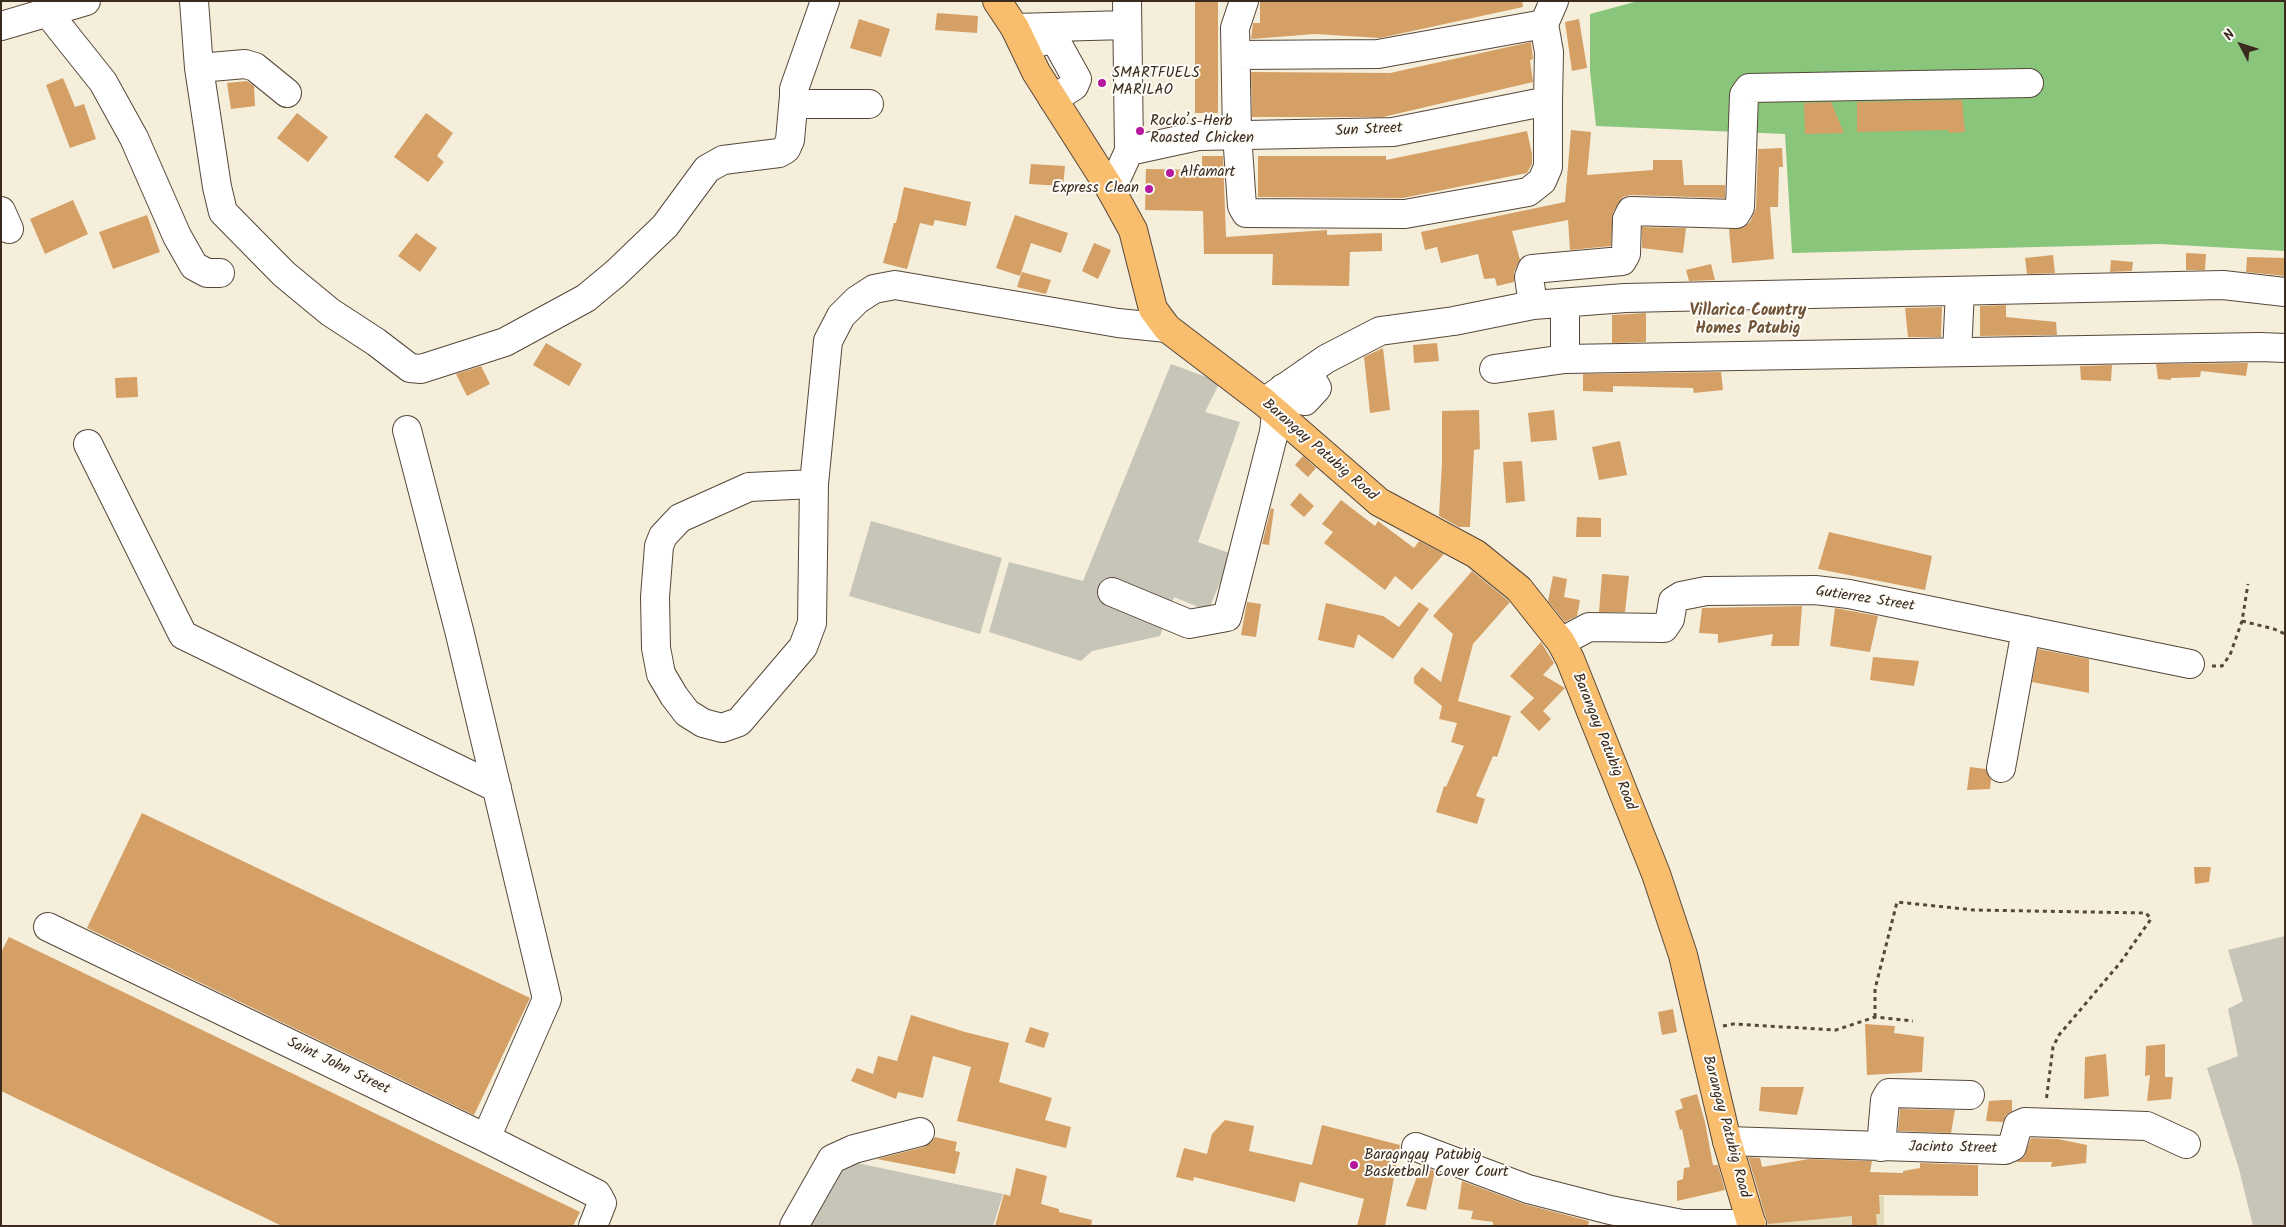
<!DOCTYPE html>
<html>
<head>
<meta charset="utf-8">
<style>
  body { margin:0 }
  #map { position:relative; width:2286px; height:1227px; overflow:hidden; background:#f5eedb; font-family:Kalam,sans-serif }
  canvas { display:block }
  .frame { position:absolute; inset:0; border:2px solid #3b2a1e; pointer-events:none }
  .north { position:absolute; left:2216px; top:20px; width:50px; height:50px; -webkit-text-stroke:4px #fdfcf7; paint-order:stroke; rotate:310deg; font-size:14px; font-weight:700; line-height:20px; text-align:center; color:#3b2a1e }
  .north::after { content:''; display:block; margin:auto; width:18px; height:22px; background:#3b2a1e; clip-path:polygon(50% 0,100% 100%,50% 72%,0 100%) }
</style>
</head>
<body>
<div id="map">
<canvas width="2286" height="1227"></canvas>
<div class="frame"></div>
<div class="north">N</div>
</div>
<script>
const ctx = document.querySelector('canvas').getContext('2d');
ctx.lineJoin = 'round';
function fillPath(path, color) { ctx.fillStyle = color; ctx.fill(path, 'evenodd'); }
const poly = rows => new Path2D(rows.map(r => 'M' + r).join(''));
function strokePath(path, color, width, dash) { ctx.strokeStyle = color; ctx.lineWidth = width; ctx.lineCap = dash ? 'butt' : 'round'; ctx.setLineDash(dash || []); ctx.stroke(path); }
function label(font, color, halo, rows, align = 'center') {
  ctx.font = font + ' Kalam,sans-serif'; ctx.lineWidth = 4; ctx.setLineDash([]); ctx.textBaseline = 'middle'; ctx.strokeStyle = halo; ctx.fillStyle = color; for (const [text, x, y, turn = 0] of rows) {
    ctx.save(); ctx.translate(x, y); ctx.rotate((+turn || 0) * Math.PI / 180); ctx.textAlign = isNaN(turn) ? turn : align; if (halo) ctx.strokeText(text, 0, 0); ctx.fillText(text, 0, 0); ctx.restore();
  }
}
fillPath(poly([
  [1884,1196,1884,1226,1759,1226,1749,1200]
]), '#e4dbba');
fillPath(poly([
  [1171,364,1220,382,1205,412,1240,422,1198,542,1232,554,1208,611,1174,597,1160,636,1092,651,1081,661,989,632,1009,562,1083,581],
  [871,521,1002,558,980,634,849,596],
  [2285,936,2285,1226,2253,1226,2239,1169,2207,1068,2238,1056,2228,1009,2243,1001,2228,950],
  [843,1160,1003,1194,993,1226,803,1226]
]), '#c6c5b8');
fillPath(poly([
  [1638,1,2285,1,2285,251,2160,244,1792,253,1785,134,1596,126,1590,71,1590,14]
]), '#89c67c');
fillPath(poly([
  [1195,1,1218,1,1218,113,1195,113],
  [1260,1,1522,1,1523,7,1380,38,1315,34,1251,39,1253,23,1260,23],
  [937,13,978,16,977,33,935,30],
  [859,19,890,29,881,57,850,48],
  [1579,19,1587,68,1572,71,1565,22],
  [1531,42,1533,59,1530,60,1533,82,1383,117,1252,117,1251,72,1390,73],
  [63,78,75,107,84,104,96,139,70,148,46,85],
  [247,81,254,86,255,106,231,109,227,83],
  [1962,100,1965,132,1949,133,1948,130,1857,132,1857,102],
  [1831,102,1844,133,1805,134,1804,103],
  [297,113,328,137,308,162,277,138],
  [426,113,453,133,437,156,444,162,428,182,394,157],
  [1571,130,1591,132,1587,175,1653,170,1653,160,1682,160,1684,185,1725,185,1725,198,1631,195,1623,197,1613,212,1611,246,1570,250,1568,220,1512,231,1520,260,1514,272,1514,282,1497,286,1495,278,1484,279,1478,254,1441,263,1437,247,1425,250,1421,232,1565,202],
  [1527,131,1532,154,1532,164,1527,173,1403,198,1258,197,1258,156,1386,156,1386,160],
  [1782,148,1783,167,1779,167,1778,207,1770,207,1774,259,1732,263,1729,229,1744,227,1750,222,1756,208,1758,149],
  [1202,156,1223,156,1226,237,1327,230,1327,235,1382,233,1382,251,1350,252,1349,286,1272,285,1273,254,1204,254,1203,211,1145,210,1146,169,1202,170],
  [1031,164,1065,166,1063,186,1029,184],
  [904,187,971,202,966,226,935,220,933,226,920,223,907,269,883,263,894,223,896,223],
  [73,200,88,234,45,254,30,219],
  [147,215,160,252,113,269,99,232],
  [1015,215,1068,233,1061,253,1031,243,1020,276,996,268],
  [1642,227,1686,228,1683,253,1642,248],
  [416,233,437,248,420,272,398,256],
  [1094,243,1111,250,1098,279,1082,271],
  [2186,253,2206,254,2205,270,2186,270],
  [2053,255,2055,273,2027,274,2025,258],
  [2247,257,2285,258,2285,276,2246,272],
  [2111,260,2133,262,2132,271,2110,272],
  [1711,264,1715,280,1689,281,1686,270],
  [1022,272,1051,280,1046,294,1017,287],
  [2006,305,2006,317,2056,322,2057,335,1980,336,1980,306],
  [1942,307,1941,337,1908,337,1905,308],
  [1646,313,1646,342,1612,343,1612,315],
  [546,343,582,364,569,386,533,365],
  [1437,343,1439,361,1414,363,1413,345],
  [1383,348,1390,410,1370,413,1364,357],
  [2248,363,2246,376,2201,371,2200,377,2171,378,2171,380,2158,379,2156,364],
  [2112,365,2111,381,2081,380,2080,366],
  [481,366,490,384,467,396,456,374],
  [1721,372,1723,390,1694,393,1693,388,1613,386,1613,392,1583,391,1583,374],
  [137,377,138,397,116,398,115,378],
  [1479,410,1480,449,1474,450,1470,527,1459,527,1439,516,1442,463,1442,411],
  [1554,410,1557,440,1531,442,1528,413],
  [1620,441,1627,475,1599,480,1592,447],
  [1303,456,1316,468,1308,477,1295,465],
  [1522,461,1525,501,1506,503,1503,462],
  [1300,493,1314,506,1304,517,1290,505],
  [1341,500,1375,526,1378,521,1414,548,1419,541,1444,554,1412,590,1395,576,1385,590,1324,543,1333,532,1322,524],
  [1271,508,1274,509,1269,545,1262,544],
  [1577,517,1601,518,1601,537,1576,537],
  [1829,532,1932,556,1925,590,1818,569],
  [1472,571,1510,602,1473,644,1458,701,1511,716,1497,757,1493,756,1476,796,1485,799,1477,824,1436,812,1444,786,1446,787,1464,746,1451,742,1457,723,1439,719,1442,706,1414,683,1414,677,1422,667,1441,682,1453,634,1433,616],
  [1602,574,1629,576,1625,612,1599,612],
  [1553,576,1567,579,1564,597,1580,600,1577,616,1565,622,1548,601],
  [1247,602,1261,604,1256,637,1241,635],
  [1419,602,1429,609,1393,659,1358,634,1354,648,1318,640,1326,603,1383,616,1399,627],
  [1802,606,1799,646,1771,646,1773,634,1718,643,1718,634,1699,633,1702,608],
  [1835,608,1878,616,1870,652,1830,646],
  [1541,642,1554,663,1543,675,1565,688,1543,711,1551,719,1539,731,1520,712,1534,698,1510,676],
  [2038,649,2089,659,2089,693,2032,682],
  [1873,657,1919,661,1914,686,1870,680],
  [1970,767,1986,769,1991,780,1990,789,1967,790],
  [142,813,530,998,474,1115,87,928],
  [2194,867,2211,867,2209,882,2195,884],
  [9,937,580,1212,573,1226,282,1226,1,1091,1,952],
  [1673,1009,1677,1032,1662,1035,1658,1012],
  [911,1015,965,1032,1009,1043,999,1082,1052,1098,1045,1120,1071,1127,1066,1148,957,1121,971,1067,933,1056,923,1098,898,1092,896,1099,851,1081,857,1068,873,1074,878,1056,897,1061],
  [1865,1024,1895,1026,1894,1033,1924,1037,1922,1072,1867,1075],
  [1030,1027,1049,1033,1044,1048,1025,1042],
  [2165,1044,2165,1077,2173,1077,2171,1099,2147,1101,2150,1075,2145,1076,2146,1046],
  [2106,1054,2109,1096,2084,1099,2085,1057],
  [1761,1087,1804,1087,1797,1115,1759,1111],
  [1697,1094,1705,1122,1713,1165,1718,1165,1725,1190,1677,1201,1677,1181,1683,1179,1684,1168,1690,1167,1682,1129,1680,1130,1675,1111,1683,1108,1680,1099],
  [2004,1100,2012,1100,2012,1111,2006,1115,2003,1122,1986,1121,1989,1101],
  [1900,1109,1955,1110,1951,1133,1898,1131],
  [1225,1120,1254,1126,1249,1151,1312,1165,1322,1125,1400,1145,1385,1226,1357,1226,1364,1199,1300,1182,1295,1202,1194,1177,1193,1181,1176,1177,1184,1148,1207,1154,1212,1134],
  [935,1137,957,1142,955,1151,960,1152,955,1174,877,1159,924,1147,931,1143],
  [2031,1138,2058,1139,2087,1145,2086,1163,2051,1167,2052,1162,2016,1162,2024,1157],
  [1748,1157,1760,1158,1762,1167,1809,1159,1872,1161,1870,1172,1903,1173,1903,1171,1920,1168,1920,1163,1978,1165,1978,1196,1879,1195,1880,1214,1876,1214,1877,1226,1852,1226,1852,1216,1768,1224],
  [1421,1166,1435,1171,1426,1210,1406,1206],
  [1016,1168,1047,1176,1041,1204,1059,1209,1059,1212,1092,1220,1091,1226,995,1226,1004,1194,1010,1196],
  [1462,1181,1524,1204,1589,1221,1588,1226,1493,1226,1493,1222,1471,1219,1473,1211,1458,1209]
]), '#d5a066');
const minor = poly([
  [194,1,199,68,245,64,255,67,287,93],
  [825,1,794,89,794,96,798,101,804,104,869,104],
  [1127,1,1129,151],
  [1244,1,1235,28,1237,134,1242,206,1246,213,1405,214,1528,192,1542,181,1548,167,1548,101],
  [48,13,103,82,134,138,177,236,194,266,207,273,220,273],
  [1,26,86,1],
  [1015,28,1127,25],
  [1026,45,1048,40,1057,43,1077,79,1074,86,1053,99],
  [1236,55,1378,54,1544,24],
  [199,68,217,187,223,212,284,274,330,312,376,342,410,368,421,369,505,342,586,298,616,273,665,226,707,169,723,160,779,153,786,149,790,140,794,96],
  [1111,190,1129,151,1198,136,1393,132,1548,101,1549,52,1544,24,1554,1],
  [1,211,9,229],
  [1565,303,1565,359],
  [1533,305,1529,277,1532,269,1622,261,1626,254,1627,219,1631,211,1736,214,1740,207,1744,95,1749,88,2029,83],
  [1957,352,1960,291],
  [1494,369,1565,359,2260,347,2285,348],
  [1283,388,1299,400,1305,401,1317,388,1307,372],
  [1264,402,1326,359,1380,331,1454,321,1533,305,1625,298,2223,285,2285,292],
  [407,430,459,630,547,999,486,1138],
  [88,444,183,635,497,788],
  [814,484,749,487,680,518,663,536,659,546,655,597,656,648,661,674,674,696,687,713,703,723,722,728,739,722,803,647,812,623,814,484,828,341,841,316,857,300,874,289,895,285,1118,323,1167,328],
  [1112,592,1189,624,1227,617,1274,432,1276,413],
  [1561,642,1589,627,1664,628,1670,619,1673,601,1681,596,1706,591,1815,590,1849,594,2190,664],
  [2001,768,2026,630],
  [48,927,486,1138,597,1194,602,1203,593,1226],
  [1727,1141,2005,1150,2012,1147,2018,1125,2025,1122,2147,1126,2186,1144],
  [1416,1147,1528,1189,1610,1210,1682,1224,1752,1224],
  [1881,1147,1885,1100,1889,1093,1970,1095],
  [794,1226,832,1159,854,1149,920,1132]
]);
const major = poly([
  [997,1,1015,28,1036,72,1111,190,1133,230,1153,309,1167,328,1264,402,1379,502,1476,554,1519,589,1561,642,1570,659,1656,874,1683,955,1727,1141,1752,1226]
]);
strokePath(minor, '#57473a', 30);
strokePath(major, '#57473a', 30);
strokePath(poly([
  [2242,621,2274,629,2285,634],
  [2212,666,2222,666,2230,655,2242,621,2248,584],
  [1875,1017,1875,989,1897,902,1974,910,2146,913,2151,919,2120,963,2059,1035,2053,1047,2046,1102],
  [1723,1026,1733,1024,1836,1030,1875,1017,1913,1021]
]), '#57473a', 3, [4, 4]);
strokePath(minor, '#fff', 28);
strokePath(major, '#f9be6d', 28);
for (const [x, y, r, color] of [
  [1102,83,5,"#b5179e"],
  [1140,131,5,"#b5179e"],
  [1170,173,5,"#b5179e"],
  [1149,189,5,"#b5179e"],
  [1354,1165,5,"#b5179e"]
]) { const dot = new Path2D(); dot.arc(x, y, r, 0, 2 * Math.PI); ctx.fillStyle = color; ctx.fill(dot); strokePath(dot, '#fdfcf7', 2); }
label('15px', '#3b2a1e', '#fdfcf7', [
  ["SMARTFUELS",1112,74],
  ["MARILAO",1112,91],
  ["Rocko’s Herb",1150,122],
  ["Roasted Chicken",1150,139],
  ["Alfamart",1180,173],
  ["Express Clean",1139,189,"right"],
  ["Baragngay Patubig",1364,1156],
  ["Basketball Cover Court",1364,1173]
], 'left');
label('15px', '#3b2a1e', '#fdfcf7', [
  ["Sun Street",1369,131,-3],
  ["Barangay Patubig Road",1319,451,41],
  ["Gutierrez Street",1865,600,9],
  ["Barangay Patubig Road",1603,742,68],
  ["Saint John Street",338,1067,26],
  ["Barangay Patubig Road",1725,1127,75],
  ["Jacinto Street",1953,1149,1]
]);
label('bold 16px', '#715337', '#fdfcf7', [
  ["Villarica Country",1748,312],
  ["Homes Patubig",1748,330]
]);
</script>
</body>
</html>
